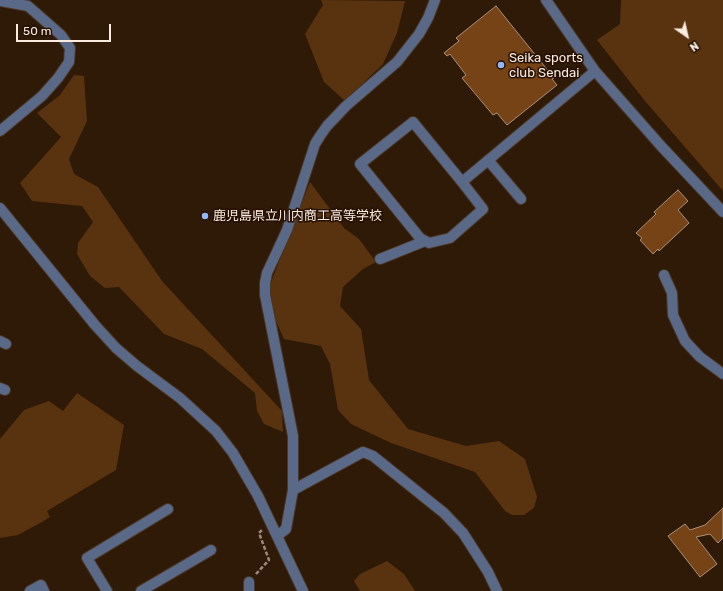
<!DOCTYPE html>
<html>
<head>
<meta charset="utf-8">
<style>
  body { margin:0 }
  #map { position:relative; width:723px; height:591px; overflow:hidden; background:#2f1907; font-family:Rubik,sans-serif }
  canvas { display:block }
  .north { position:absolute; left:667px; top:16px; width:40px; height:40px; -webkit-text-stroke:3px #251001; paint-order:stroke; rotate:146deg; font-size:11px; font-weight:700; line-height:16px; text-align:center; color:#fbebe0 }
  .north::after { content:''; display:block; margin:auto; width:14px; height:18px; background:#fbebe0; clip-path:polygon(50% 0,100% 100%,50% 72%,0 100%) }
  .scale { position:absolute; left:16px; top:24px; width:95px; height:18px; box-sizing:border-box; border:2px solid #fbebe0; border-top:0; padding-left:5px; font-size:12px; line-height:14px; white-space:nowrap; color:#fbebe0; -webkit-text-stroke:3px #251001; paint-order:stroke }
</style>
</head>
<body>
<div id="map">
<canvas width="723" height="591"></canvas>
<div class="north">N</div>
<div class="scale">50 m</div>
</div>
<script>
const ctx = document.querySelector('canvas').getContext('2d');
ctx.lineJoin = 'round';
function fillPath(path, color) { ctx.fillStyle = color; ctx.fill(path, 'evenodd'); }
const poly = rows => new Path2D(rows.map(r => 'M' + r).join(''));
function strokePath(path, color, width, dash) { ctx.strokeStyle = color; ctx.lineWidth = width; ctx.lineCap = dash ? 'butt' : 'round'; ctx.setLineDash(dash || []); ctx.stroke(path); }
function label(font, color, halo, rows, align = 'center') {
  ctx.font = font + ' Rubik,"Noto Sans JP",sans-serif'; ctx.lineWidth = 3; ctx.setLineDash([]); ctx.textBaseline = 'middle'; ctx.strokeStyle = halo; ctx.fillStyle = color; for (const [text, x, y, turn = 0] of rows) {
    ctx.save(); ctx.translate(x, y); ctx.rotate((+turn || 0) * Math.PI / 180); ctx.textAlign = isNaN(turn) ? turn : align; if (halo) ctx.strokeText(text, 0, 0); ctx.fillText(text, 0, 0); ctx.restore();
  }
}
fillPath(poly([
  [321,0,405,1,397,33,383,64,345,101,324,82,305,34,323,5],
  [621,0,723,0,723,191,645,101,597,40,620,24],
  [74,75,84,76,87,121,69,159,74,174,98,187,162,281,282,411,283,432,264,424,257,411,255,393,202,349,164,334,119,287,105,288,90,276,77,254,78,243,93,222,82,206,32,201,20,183,61,137,37,113,60,95],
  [310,182,344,228,359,239,376,262,363,269,343,287,340,306,361,329,369,380,408,429,466,446,499,441,525,459,537,497,534,508,524,515,512,515,505,511,475,472,391,443,351,424,338,410,330,364,321,346,284,339,271,310,270,285],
  [77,393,124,425,116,470,47,511,50,517,42,522,18,535,0,538,0,439,24,410,49,401,63,411],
  [387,561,404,574,415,591,360,591,354,581,360,574]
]), '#59330f');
const building = poly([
  [496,6,554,78,552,79,557,85,507,125,497,113,493,115,462,78,466,75,450,54,447,56,444,53,459,41,456,38,496,6],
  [678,190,688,201,678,210,689,223,659,251,658,249,653,254,640,240,642,238,636,233,656,214,654,212,678,190],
  [723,508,723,538,718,543,710,534,696,537,717,564,700,577,668,536,685,524,690,530,705,525,723,508]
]);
fillPath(building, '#754315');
strokePath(building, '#ac907b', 1);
const minor = poly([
  [546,0,595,71,661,146,723,212],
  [0,1,28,6,61,35,70,48,69,62,58,78,42,96,0,131],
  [488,160,521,199],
  [462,182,413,122,360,164,420,238,429,243,450,238,483,209,462,182,595,71],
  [0,208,95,325,116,348,137,366,180,398,216,431,233,453,258,496,303,591],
  [380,259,425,241],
  [664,275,672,293,673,315,685,341,700,357,723,374],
  [0,341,6,344],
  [0,388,5,390],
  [293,490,363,452,373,456,444,513,463,533,488,572,497,591],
  [277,536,286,529,293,490,293,436,265,295,265,283,267,273,287,230,315,144,320,136,327,126,346,106,397,62,419,34,428,18,435,0],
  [249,582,249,591],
  [30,591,41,585,44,591],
  [107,591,87,558,168,509],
  [141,591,211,550]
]);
strokePath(minor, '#4c3625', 12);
strokePath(poly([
  [256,574,269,560,259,533,262,530]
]), '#9d8a7c', 2.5, [4, 2]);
strokePath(minor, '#5a6987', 10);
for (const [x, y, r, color] of [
  [501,65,4,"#95b6fd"],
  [205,216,4,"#95b6fd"]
]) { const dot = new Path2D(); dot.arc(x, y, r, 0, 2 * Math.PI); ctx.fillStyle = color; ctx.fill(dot); strokePath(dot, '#251001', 1.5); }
label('13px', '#fbebe0', '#251001', [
  ["Seika sports",509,58],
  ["club Sendai",509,73],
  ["鹿児島県立川内商工高等学校",213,216]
], 'left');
</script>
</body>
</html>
